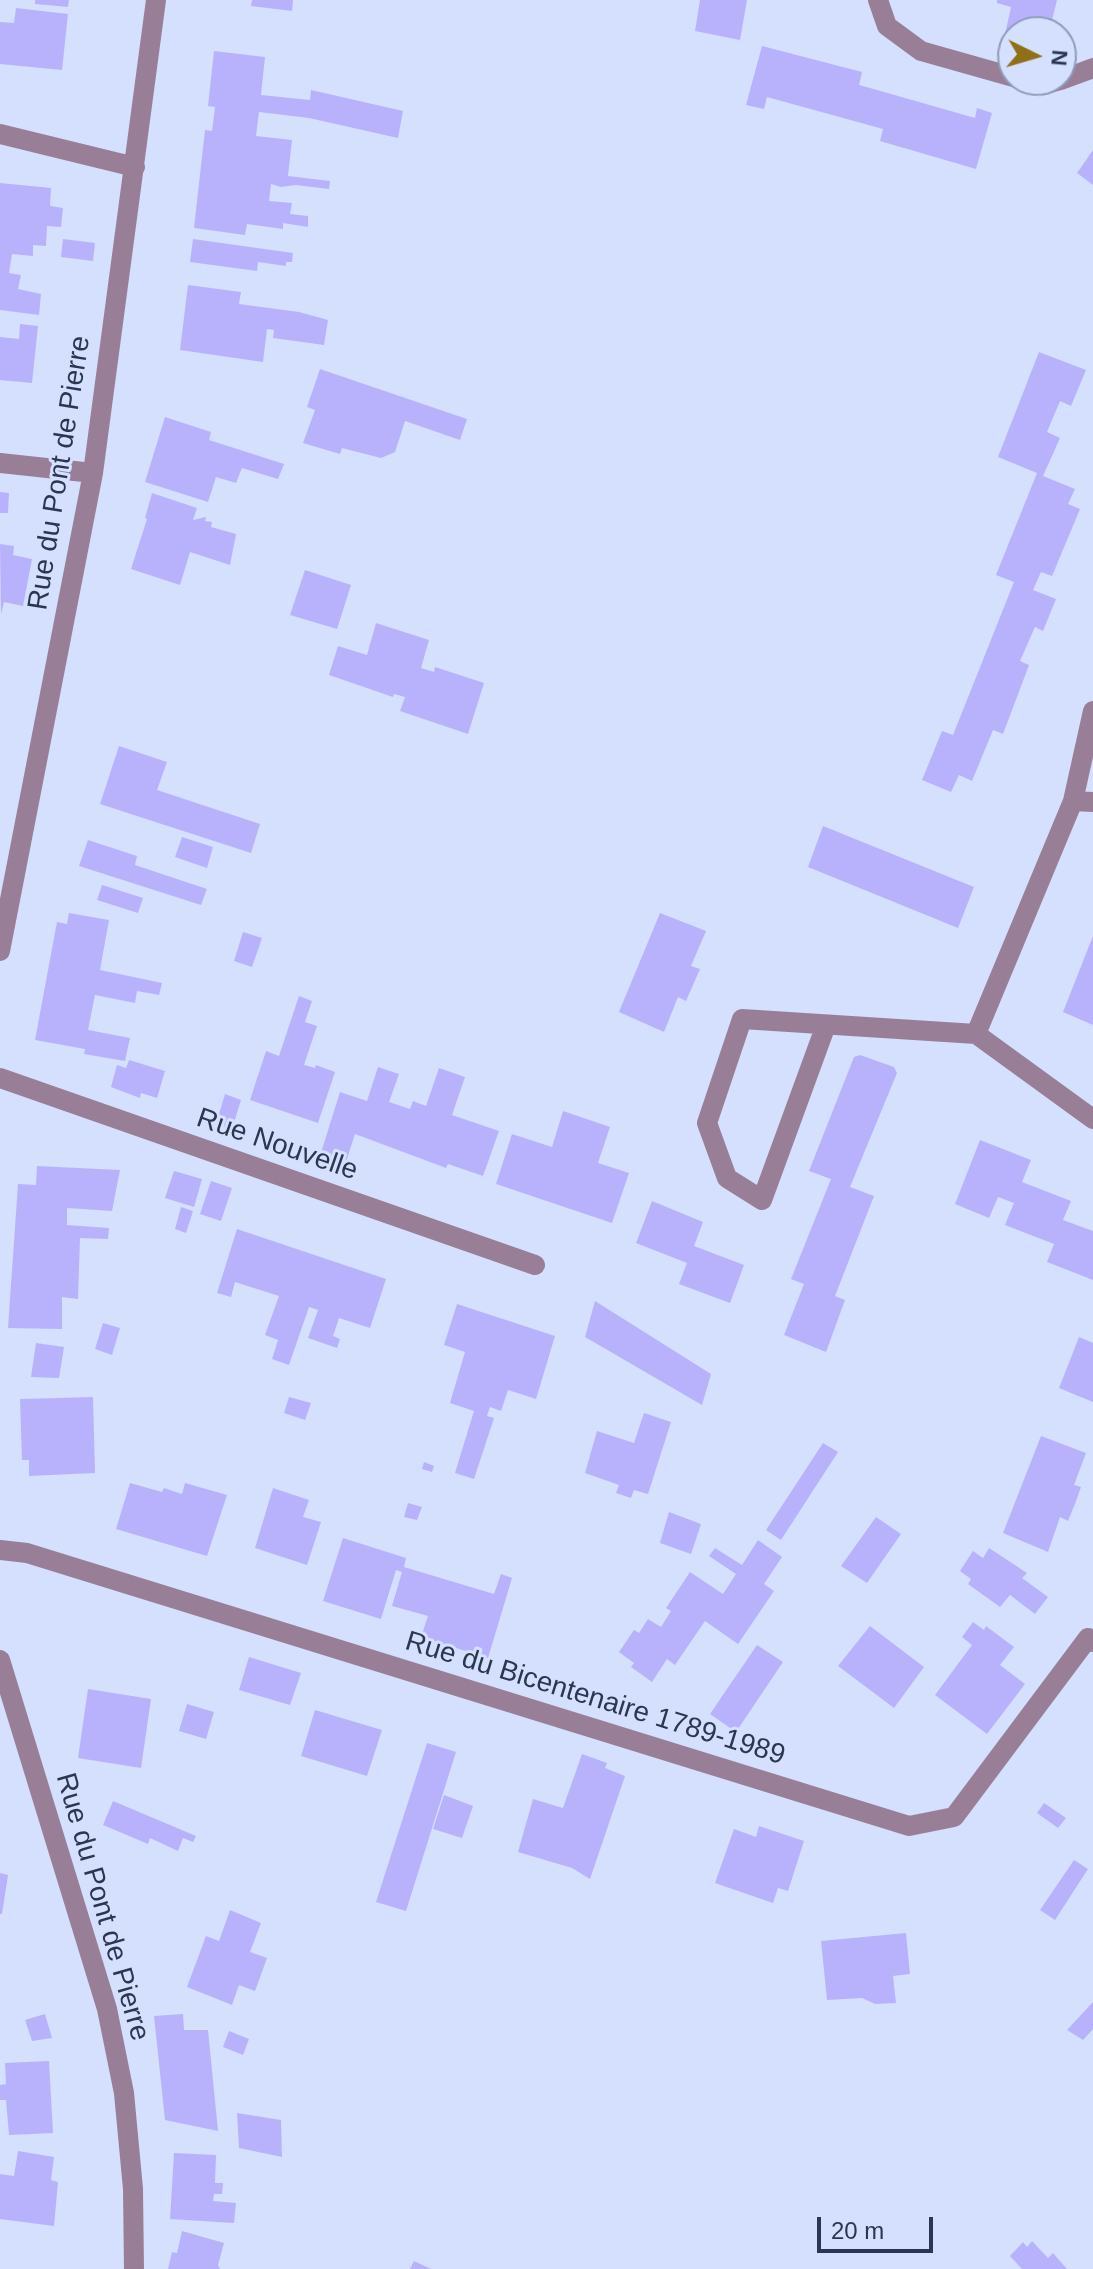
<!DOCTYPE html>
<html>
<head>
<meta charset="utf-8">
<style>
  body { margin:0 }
  #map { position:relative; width:1093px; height:2269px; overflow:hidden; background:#d4e0fd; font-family:Arial,sans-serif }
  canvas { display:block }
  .north { position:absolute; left:997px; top:16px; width:80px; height:80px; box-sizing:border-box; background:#d4e0fd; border:2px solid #909cb9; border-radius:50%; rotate:95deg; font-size:22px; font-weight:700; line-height:32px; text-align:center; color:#2b3652 }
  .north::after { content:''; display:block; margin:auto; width:28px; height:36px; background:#907016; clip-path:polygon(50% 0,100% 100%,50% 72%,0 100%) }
  .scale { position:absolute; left:817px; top:2217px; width:116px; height:36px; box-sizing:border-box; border:4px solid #2b3652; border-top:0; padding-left:10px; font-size:24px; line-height:28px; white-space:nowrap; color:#2b3652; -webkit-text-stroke:6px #d4e0fd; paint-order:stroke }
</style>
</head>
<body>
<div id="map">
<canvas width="1093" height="2269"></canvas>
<div class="north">N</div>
<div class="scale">20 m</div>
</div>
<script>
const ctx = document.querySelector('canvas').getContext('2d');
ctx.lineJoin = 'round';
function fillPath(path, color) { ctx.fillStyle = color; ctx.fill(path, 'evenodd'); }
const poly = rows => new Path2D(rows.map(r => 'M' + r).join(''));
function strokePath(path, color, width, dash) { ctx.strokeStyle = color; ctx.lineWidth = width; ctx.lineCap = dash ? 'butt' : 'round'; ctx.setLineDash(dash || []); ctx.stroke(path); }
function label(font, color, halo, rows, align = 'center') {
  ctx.font = font + ' Arial,sans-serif'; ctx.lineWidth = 6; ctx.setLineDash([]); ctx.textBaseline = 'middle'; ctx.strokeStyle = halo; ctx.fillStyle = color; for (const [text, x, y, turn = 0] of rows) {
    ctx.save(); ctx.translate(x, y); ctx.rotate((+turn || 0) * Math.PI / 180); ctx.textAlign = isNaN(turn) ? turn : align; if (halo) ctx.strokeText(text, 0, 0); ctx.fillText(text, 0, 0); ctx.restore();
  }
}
fillPath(poly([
  [35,0,69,0,68,7,35,4],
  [252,0,293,0,292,11,251,6],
  [700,0,747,0,740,40,695,31],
  [997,0,1057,0,1049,32,1013,32,1013,41,1004,39,1011,7,997,3],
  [16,8,68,14,62,70,0,64,0,22,14,23],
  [762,46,862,72,859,85,870,88,975,118,977,108,992,113,976,169,880,141,883,129,767,97,764,109,746,105],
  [214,51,265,57,261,95,310,100,311,90,403,111,398,138,309,118,259,112,256,136,292,140,288,176,330,181,329,189,296,185,281,187,271,184,269,201,292,203,290,214,308,216,308,227,283,223,283,229,247,224,245,235,194,228,205,130,212,131,215,107,208,106],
  [1093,150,1093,185,1077,173],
  [0,183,51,188,50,206,63,208,61,227,47,226,46,246,33,245,33,256,12,254,9,273,21,275,18,289,41,294,39,315,0,310],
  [63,239,95,243,93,261,61,257],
  [193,239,293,253,292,262,286,262,286,266,258,262,257,271,190,262],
  [188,285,241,292,239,304,299,312,328,320,324,345,273,338,274,330,267,329,263,362,180,350],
  [20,324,38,326,32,383,0,380,0,337,19,339],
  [1039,352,1086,370,1071,406,1060,401,1047,432,1060,438,1043,476,1075,489,1068,504,1080,509,1052,576,1041,572,1033,590,1056,599,1043,631,1035,627,1020,661,1029,665,1003,734,993,730,972,781,959,775,951,792,922,780,942,731,953,735,1014,582,996,575,1037,473,998,457],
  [320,369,467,419,460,440,405,421,395,452,381,458,342,448,340,454,303,443,315,410,307,407],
  [165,417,211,432,209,440,284,464,278,479,242,468,236,483,216,477,208,502,145,482],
  [0,492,9,493,8,513,0,513],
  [152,493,197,508,193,520,206,517,205,521,212,522,211,527,236,534,230,565,190,552,180,585,131,569,147,519,145,518],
  [0,544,14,546,13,555,32,559,23,606,4,602,1,614],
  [305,570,351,585,337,629,290,615],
  [376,623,429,640,421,668,434,672,435,667,484,683,468,734,400,711,405,697,394,694,393,697,329,675,338,646,367,655],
  [119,746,167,762,157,790,260,824,251,853,100,804],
  [823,826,974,887,958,928,808,867],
  [182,837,213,847,207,868,175,857],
  [88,840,137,856,135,865,207,889,201,905,79,866],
  [102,885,143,898,138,913,97,900],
  [69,913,109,920,100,970,162,983,159,995,137,991,135,1003,95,995,88,1030,130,1038,125,1061,84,1054,85,1049,35,1040,57,922,67,924],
  [660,913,706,931,691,966,700,969,686,1001,678,997,664,1032,619,1012],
  [243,932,262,938,252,967,234,961],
  [1093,936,1093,1025,1063,1012],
  [299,996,312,1001,305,1022,317,1026,304,1065,315,1068,316,1065,335,1072,318,1123,250,1100,266,1051,279,1056],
  [860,1055,894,1067,897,1073,850,1187,874,1196,835,1296,845,1300,826,1352,784,1335,804,1284,791,1279,831,1179,809,1171,854,1057],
  [129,1060,165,1071,157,1098,141,1093,140,1098,111,1087,117,1065,126,1068],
  [378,1067,399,1074,389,1102,410,1109,413,1101,426,1106,439,1068,465,1077,452,1115,499,1131,483,1176,448,1164,446,1168,355,1134,344,1168,319,1159,340,1092,367,1101],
  [225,1094,241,1100,232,1129,216,1124],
  [563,1111,610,1127,598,1163,629,1173,612,1223,496,1184,512,1134,552,1147],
  [980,1140,1031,1160,1022,1182,1071,1201,1063,1220,1093,1231,1093,1280,1047,1262,1054,1244,1005,1225,1014,1203,998,1197,989,1218,955,1204],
  [37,1166,120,1170,112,1211,67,1208,67,1225,109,1228,108,1239,80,1238,78,1299,62,1297,62,1329,8,1328,18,1184,36,1185],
  [174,1171,202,1179,194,1207,165,1198],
  [211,1181,232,1188,221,1221,200,1214],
  [652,1201,703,1222,694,1246,744,1265,730,1303,679,1284,687,1263,636,1243],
  [181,1207,193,1211,186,1233,175,1229],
  [237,1229,386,1279,370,1328,339,1318,333,1336,340,1339,337,1348,308,1338,318,1310,309,1307,289,1365,272,1359,278,1340,265,1335,279,1296,235,1282,231,1297,217,1293],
  [595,1301,711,1374,702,1405,585,1337],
  [457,1304,555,1336,536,1399,508,1390,501,1411,490,1407,487,1416,494,1418,474,1479,455,1473,474,1411,450,1403,465,1352,444,1345],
  [103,1323,120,1328,112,1355,95,1349],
  [1079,1337,1093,1343,1093,1402,1059,1388],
  [36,1343,64,1347,59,1378,31,1377],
  [93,1397,95,1473,29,1476,29,1460,22,1460,20,1399],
  [289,1397,311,1403,305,1420,284,1413],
  [644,1413,671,1422,648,1494,634,1490,631,1498,616,1493,619,1485,585,1473,597,1431,634,1443],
  [1041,1436,1086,1453,1074,1485,1081,1487,1075,1504,1068,1521,1060,1517,1048,1552,1003,1533],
  [823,1443,838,1452,781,1540,766,1530],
  [424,1462,434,1466,432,1472,422,1469],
  [130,1483,162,1492,164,1488,182,1494,185,1483,227,1495,207,1556,116,1529],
  [273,1488,309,1500,303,1517,321,1522,307,1565,255,1548],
  [408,1503,422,1507,417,1520,404,1517],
  [669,1512,701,1524,691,1554,660,1543],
  [876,1517,901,1534,867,1583,841,1566],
  [343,1538,406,1558,404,1567,494,1594,501,1574,512,1578,488,1658,421,1637,428,1616,392,1606,402,1572,396,1570,381,1619,323,1601],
  [758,1540,782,1557,764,1584,774,1591,738,1644,705,1621,675,1665,667,1659,652,1682,631,1667,634,1663,619,1652,634,1630,639,1633,648,1619,661,1627,671,1611,666,1608,690,1572,723,1594,736,1574,709,1556,715,1548,742,1565],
  [989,1548,1027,1573,1022,1578,1048,1597,1035,1614,1010,1595,1000,1607,968,1584,971,1579,960,1571,973,1551,983,1558],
  [973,1622,984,1630,986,1626,1014,1647,1000,1665,1025,1684,987,1734,935,1695,972,1645,962,1637],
  [870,1626,924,1667,894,1708,838,1666],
  [757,1645,783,1662,736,1732,710,1714],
  [249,1657,301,1673,290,1705,239,1690],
  [88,1689,151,1699,141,1768,78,1758],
  [187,1704,214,1712,206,1739,179,1731],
  [315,1710,382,1730,367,1776,301,1756],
  [427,1743,456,1752,406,1911,376,1902],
  [582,1754,607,1763,605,1768,625,1776,590,1879,572,1868,518,1852,533,1799,563,1808],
  [444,1795,473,1806,462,1838,433,1829],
  [113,1801,196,1836,193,1842,183,1838,178,1851,150,1838,148,1844,103,1825],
  [1044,1803,1066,1818,1058,1828,1037,1813],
  [759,1826,804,1841,788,1891,778,1888,773,1903,715,1883,734,1829,756,1837],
  [1074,1860,1088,1869,1055,1920,1040,1910],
  [0,1873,8,1875,2,1914,0,1914],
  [230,1910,261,1923,250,1952,267,1958,255,1991,239,1985,232,2005,187,1987,206,1936,219,1941],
  [906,1933,910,1974,893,1976,896,2003,875,2004,862,1998,827,2000,821,1941],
  [1093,2002,1093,2029,1083,2040,1067,2030],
  [45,2014,52,2038,32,2041,25,2020],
  [183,2014,184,2030,208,2030,218,2131,165,2120,154,2016],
  [229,2031,249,2039,243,2055,223,2047],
  [49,2061,53,2133,9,2135,6,2100,0,2100,0,2085,6,2084,5,2063],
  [237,2113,281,2120,282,2157,239,2148],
  [18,2151,54,2157,51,2180,58,2182,54,2226,0,2219,0,2174,14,2176],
  [174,2153,216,2155,215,2183,223,2183,222,2194,214,2194,213,2201,236,2203,234,2223,170,2219],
  [182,2231,224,2243,218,2265,220,2269,168,2269,172,2252,177,2253],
  [1032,2241,1048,2258,1053,2253,1067,2269,1022,2269,1010,2256,1023,2242,1027,2247],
  [414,2261,431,2269,410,2269]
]), '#b8b2fd');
strokePath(poly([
  [878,0,887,26,921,51,1013,77],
  [1024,80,1042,85,1060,80],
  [1061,80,1093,68],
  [0,134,135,167],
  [0,463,93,473],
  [1073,801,1093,711],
  [1093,802,1073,801,976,1034,1093,1119],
  [0,951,93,473,156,0],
  [826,1025,762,1200,727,1178,707,1123,742,1019,976,1034],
  [0,1078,535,1265],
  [0,1550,27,1553,909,1826,954,1817,1088,1638,1093,1642],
  [0,1660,107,2009,124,2093,133,2189,134,2269]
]), '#987f97', 20);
label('28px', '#2b3652', '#d4e0fd', [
  ["Rue du Pont de Pierre",60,473,-81],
  ["Rue Nouvelle",277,1145,19],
  ["Rue du Bicentenaire 1789-1989",595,1699,17],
  ["Rue du Pont de Pierre",102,1907,74]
]);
</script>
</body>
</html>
